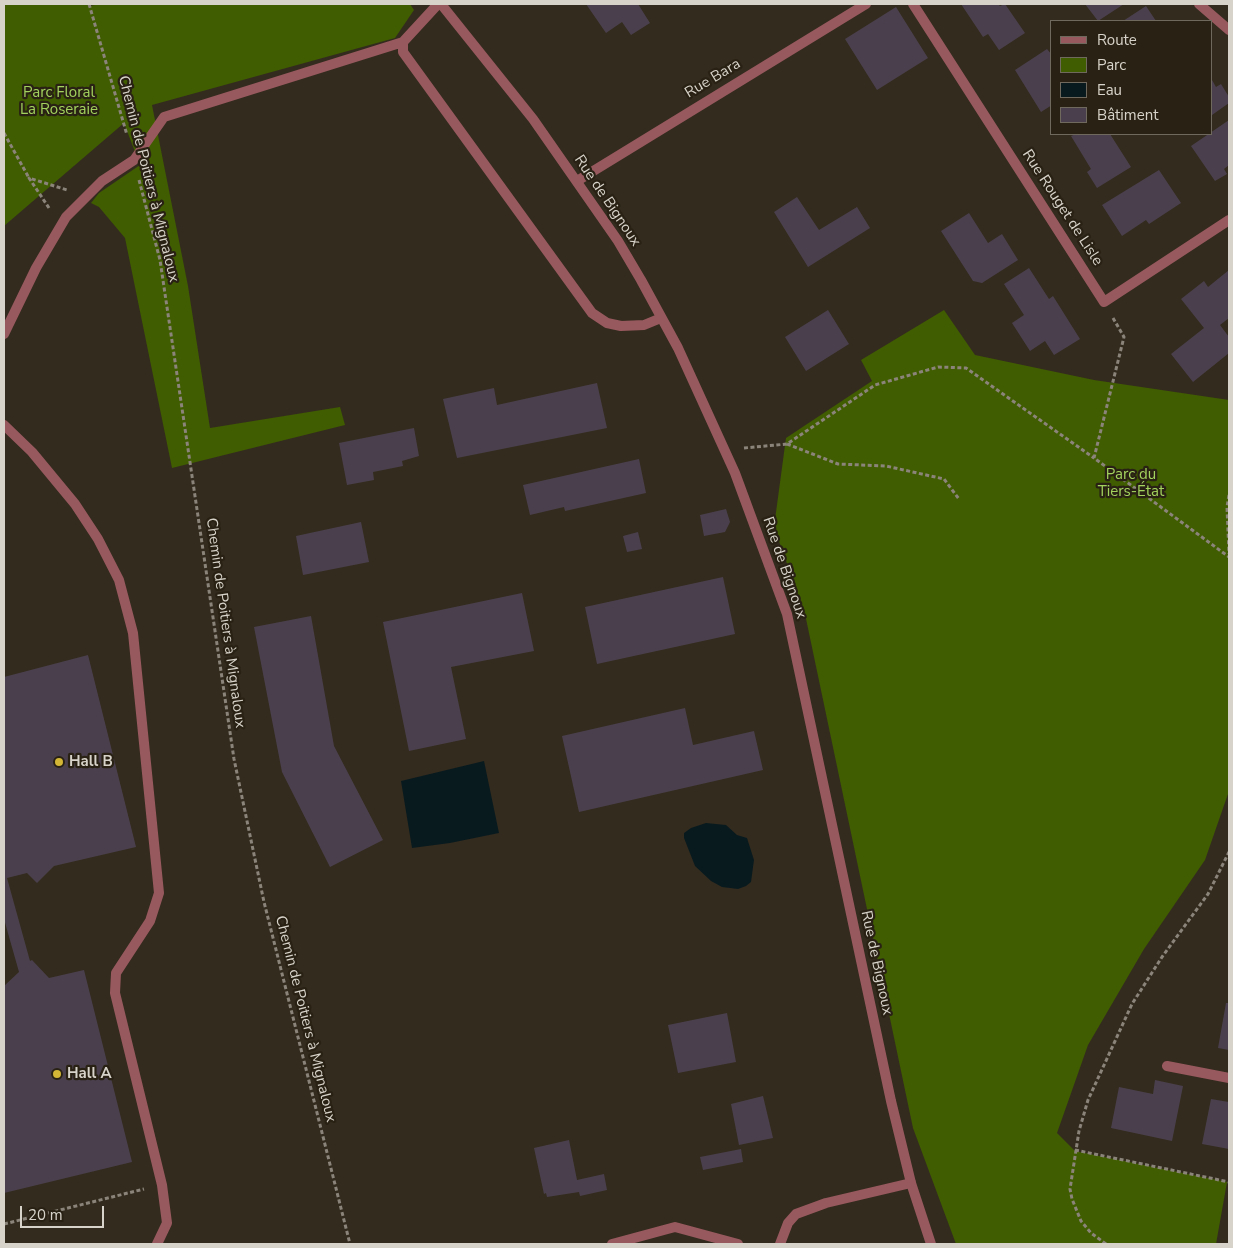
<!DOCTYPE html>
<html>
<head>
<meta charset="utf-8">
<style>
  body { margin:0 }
  #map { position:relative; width:1233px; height:1248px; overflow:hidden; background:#332b1e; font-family:"Nunito Sans",sans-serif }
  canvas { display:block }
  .frame { position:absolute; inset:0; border:5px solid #d8d3ca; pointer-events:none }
  .legend { position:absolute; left:1050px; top:20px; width:162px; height:115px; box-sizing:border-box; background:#292214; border:1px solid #6f695d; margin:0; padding:6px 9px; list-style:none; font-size:15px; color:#d8d3ca }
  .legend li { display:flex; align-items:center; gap:10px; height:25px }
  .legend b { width:25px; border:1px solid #6f695d }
  .scale { position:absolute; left:20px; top:1206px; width:84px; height:22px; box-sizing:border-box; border:2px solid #d8d3ca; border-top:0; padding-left:6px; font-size:15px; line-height:18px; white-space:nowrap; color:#d8d3ca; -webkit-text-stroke:4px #292214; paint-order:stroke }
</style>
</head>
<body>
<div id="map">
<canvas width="1233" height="1248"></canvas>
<div class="frame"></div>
<ul class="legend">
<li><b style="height:6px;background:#98595e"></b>Route</li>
<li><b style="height:14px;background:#405d01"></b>Parc</li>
<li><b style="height:14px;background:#091a1f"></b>Eau</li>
<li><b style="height:14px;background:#4a404d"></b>Bâtiment</li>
</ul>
<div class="scale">20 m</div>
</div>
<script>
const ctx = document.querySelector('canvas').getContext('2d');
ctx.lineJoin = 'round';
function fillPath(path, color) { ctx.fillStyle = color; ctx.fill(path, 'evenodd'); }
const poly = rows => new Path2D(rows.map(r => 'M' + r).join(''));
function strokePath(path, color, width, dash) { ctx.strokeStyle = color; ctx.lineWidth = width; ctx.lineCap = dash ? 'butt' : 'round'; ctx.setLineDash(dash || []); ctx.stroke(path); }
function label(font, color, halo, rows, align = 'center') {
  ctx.font = font + ' "Nunito Sans",sans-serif'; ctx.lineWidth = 4.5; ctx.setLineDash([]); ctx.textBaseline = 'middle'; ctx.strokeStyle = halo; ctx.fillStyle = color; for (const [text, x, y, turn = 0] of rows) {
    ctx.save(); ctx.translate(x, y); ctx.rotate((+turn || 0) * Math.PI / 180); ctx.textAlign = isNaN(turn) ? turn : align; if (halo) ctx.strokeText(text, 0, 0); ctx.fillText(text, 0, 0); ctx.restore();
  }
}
fillPath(poly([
  [4,4,89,4,90,6,99,4,410,4,414,10,395,38,152,105,188,286,210,428,340,407,345,425,172,468,125,238,99,207,91,203,99,193,140,165,124,123,4,226],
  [944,310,975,355,1094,380,1229,400,1229,791,1205,860,1144,949,1088,1045,1057,1133,1075,1151,1227,1182,1216,1244,956,1244,913,1128,805,614,774,527,786,438,872,381,861,360]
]), '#405d01');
fillPath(poly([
  [484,761,499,833,450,843,412,848,401,781],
  [706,823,726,825,737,835,747,838,754,860,751,882,746,886,738,889,722,887,711,881,695,866,684,838,684,833,691,828]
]), '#091a1f');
fillPath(poly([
  [586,4,638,4,650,23,631,35,622,22,606,33],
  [961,4,998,4,1000,6,1005,4,1025,33,999,50,988,34,983,37],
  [1085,4,1124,4,1098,21],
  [1146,6,1156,21,1123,21],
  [896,7,928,58,877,90,845,39],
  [1047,49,1052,55,1052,105,1041,112,1015,70],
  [1212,80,1216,87,1221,84,1229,97,1229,103,1212,115],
  [1229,120,1229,165,1224,169,1227,174,1215,181,1191,146],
  [1076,134,1110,134,1131,167,1097,188,1087,172,1091,169,1071,136],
  [1159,170,1181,203,1149,224,1146,220,1122,236,1102,205],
  [797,197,819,230,857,207,870,228,808,267,774,212],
  [969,213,988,243,1002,234,1018,260,982,283,973,281,941,231],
  [1029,268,1049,299,1053,296,1080,339,1054,355,1045,341,1030,351,1012,323,1024,315,1004,284],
  [1229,270,1229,318,1220,325,1229,337,1229,353,1193,382,1171,354,1204,328,1181,299,1204,281,1208,287],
  [828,310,849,344,806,371,785,337],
  [597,383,607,428,457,458,443,399,494,388,497,405],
  [414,428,419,456,402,461,403,466,373,472,374,480,347,485,339,443],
  [639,459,646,493,565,511,564,507,530,515,523,485],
  [726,509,730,522,725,532,704,536,700,515],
  [361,522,369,562,303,575,296,536],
  [638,532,642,549,627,552,623,536],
  [723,577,735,634,597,664,585,607],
  [522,593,534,651,451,667,466,739,409,751,383,622],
  [311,616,334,746,383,840,330,867,282,772,254,627],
  [88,655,136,847,54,866,37,883,27,873,7,878,30,961,32,960,49,978,84,970,132,1162,4,1193,4,986,19,972,4,919,4,677],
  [685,708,693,745,754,731,763,770,579,812,562,736],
  [1226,1003,1229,1003,1229,1050,1218,1048],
  [727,1013,736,1062,678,1073,668,1025],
  [1155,1080,1183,1086,1172,1141,1111,1128,1119,1087,1153,1094],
  [763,1096,773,1138,739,1145,731,1104],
  [1211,1099,1229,1102,1229,1149,1202,1144],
  [569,1140,577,1180,604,1174,607,1190,580,1196,579,1192,547,1197,546,1193,544,1194,534,1148],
  [741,1149,743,1162,703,1170,700,1157]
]), '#4a404d');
strokePath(poly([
  [89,4,127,135],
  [4,133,29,178],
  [139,180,160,260,234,759,264,902,350,1244],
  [49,208,29,178,67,190],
  [1113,318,1124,337,1094,458,1229,557],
  [787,444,838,464,886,466,944,479,959,499],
  [744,448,787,444,875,385,938,367,966,368,1094,458],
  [1229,495,1227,507,1229,554],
  [1075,1150,1229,1182],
  [4,1224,144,1189],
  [1106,1244,1091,1233,1081,1221,1072,1199,1070,1189,1079,1131,1088,1100,1132,1004,1162,957,1208,894,1229,852]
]), '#8b847a', 3, [4, 2.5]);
strokePath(poly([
  [438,4,403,42,403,52,592,313,607,323,621,326,644,325,661,318],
  [4,334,36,268,66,217,102,181,134,160,164,117,403,42],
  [4,425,32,452,75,504,98,539,119,580,133,633,159,893,150,921,116,973,115,993,162,1185,167,1223,157,1244],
  [1167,1066,1229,1078],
  [612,1244,675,1227,738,1244],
  [780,1244,788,1223,796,1214,826,1203,911,1183]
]), '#98595e', 10);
strokePath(poly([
  [913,4,1104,302,1229,220],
  [1199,4,1229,30],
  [577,181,866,4]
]), '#98595e', 10);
strokePath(poly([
  [441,4,533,119,618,241,641,280,678,348,735,473,787,614,891,1101,911,1183,931,1244]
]), '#98595e', 10);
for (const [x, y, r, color] of [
  [59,762,5,"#d3b635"],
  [57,1074,5,"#d3b635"]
]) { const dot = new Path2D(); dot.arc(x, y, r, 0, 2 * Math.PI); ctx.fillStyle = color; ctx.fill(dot); strokePath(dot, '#292214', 2); }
label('15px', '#d8d3ca', '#292214', [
  ["Rue Bara",713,79,-31],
  ["Chemin de Poitiers à Mignaloux",148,179,76],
  ["Rue de Bignoux",607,201,56],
  ["Rue Rouget de Lisle",1062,208,57],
  ["Rue de Bignoux",784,568,71],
  ["Chemin de Poitiers à Mignaloux",225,623,82],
  ["Rue de Bignoux",876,963,78],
  ["Chemin de Poitiers à Mignaloux",305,1019,76]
]);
label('15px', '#a3d25e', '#292214', [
  ["Parc Floral",59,93],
  ["La Roseraie",59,110],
  ["Parc du",1131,475],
  ["Tiers-État",1131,492]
]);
label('bold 15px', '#d8d3ca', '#292214', [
  ["Hall B",69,762],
  ["Hall A",67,1074]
], 'left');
</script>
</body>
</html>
